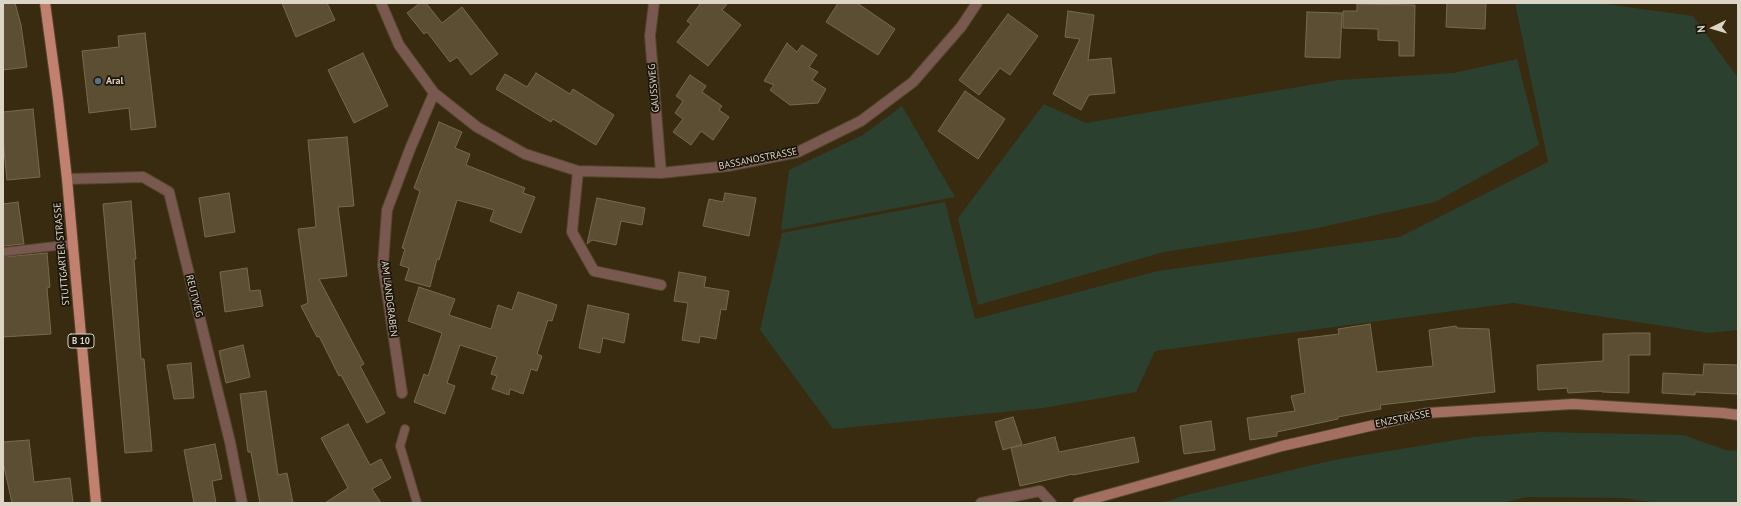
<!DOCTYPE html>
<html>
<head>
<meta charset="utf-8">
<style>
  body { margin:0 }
  #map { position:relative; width:1741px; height:506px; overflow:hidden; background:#382b0f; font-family:"PT Sans",sans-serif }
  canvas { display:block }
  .frame { position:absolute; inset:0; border:4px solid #dcd4c5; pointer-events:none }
  .north { position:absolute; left:1693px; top:8px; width:40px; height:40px; -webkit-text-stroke:3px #1a1409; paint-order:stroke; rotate:265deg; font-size:11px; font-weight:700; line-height:16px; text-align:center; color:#dcd4c5 }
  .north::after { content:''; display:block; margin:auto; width:14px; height:18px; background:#dcd4c5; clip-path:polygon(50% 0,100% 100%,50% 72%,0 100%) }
</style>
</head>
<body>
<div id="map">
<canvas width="1741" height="506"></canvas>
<div class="frame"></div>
<div class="north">N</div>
</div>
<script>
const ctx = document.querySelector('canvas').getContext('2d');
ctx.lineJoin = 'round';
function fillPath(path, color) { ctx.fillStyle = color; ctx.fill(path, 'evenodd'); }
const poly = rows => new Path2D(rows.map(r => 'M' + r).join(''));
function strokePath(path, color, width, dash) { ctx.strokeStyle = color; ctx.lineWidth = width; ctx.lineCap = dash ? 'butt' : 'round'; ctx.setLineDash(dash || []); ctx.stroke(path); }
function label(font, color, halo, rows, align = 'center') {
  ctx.font = font + ' "PT Sans",sans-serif'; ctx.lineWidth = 3.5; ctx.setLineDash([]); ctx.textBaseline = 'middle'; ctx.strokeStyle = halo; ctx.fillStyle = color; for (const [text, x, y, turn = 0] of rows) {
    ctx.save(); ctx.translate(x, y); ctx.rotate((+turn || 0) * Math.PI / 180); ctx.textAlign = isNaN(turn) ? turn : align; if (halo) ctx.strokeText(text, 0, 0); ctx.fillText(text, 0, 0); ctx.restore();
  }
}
fillPath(poly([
  [1515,3,1599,3,1693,16,1738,78,1738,330,1709,333,1513,303,1155,351,1136,392,1043,408,833,429,760,330,782,233,945,202,975,319,1158,271,1400,237,1548,162],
  [1517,59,1539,145,1435,202,1313,229,1164,252,978,305,958,218,1044,104,1086,123,1339,80,1454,73],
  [902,106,955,197,781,230,789,170,863,135],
  [1540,432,1683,435,1726,450,1738,451,1738,503,1659,503,1623,498,1527,497,1502,503,1161,503,1190,494,1334,460,1474,437]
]), '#2c402f');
const building = poly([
  [3,3,15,3,21,25,27,67,3,70,3,3],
  [282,3,327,3,335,20,296,37,282,3],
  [420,3,426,3,442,23,462,7,498,54,471,75,457,57,450,62,427,32,424,34,407,13,420,3],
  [701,3,728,3,722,10,741,25,708,66,677,42,691,24,687,21,701,3],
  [838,3,857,3,895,29,878,55,826,22,838,3],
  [1447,3,1486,3,1485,29,1446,27,1447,3],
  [1357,4,1415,5,1414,56,1399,56,1399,41,1378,40,1378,29,1343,28,1343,11,1357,11,1357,4],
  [1068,11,1094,15,1088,60,1111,58,1115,93,1089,95,1081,110,1053,94,1080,39,1065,37,1068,11],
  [1307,12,1342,13,1340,58,1305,57,1307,12],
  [1008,14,1038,36,1010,75,1000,68,979,95,959,80,1008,14],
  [145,33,156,127,131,130,129,108,89,113,82,51,119,47,118,36,145,33],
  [787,43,797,52,802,45,817,55,809,67,818,72,812,80,826,89,818,103,790,105,770,90,774,85,764,81,787,43],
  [363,53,388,106,354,123,328,70,363,53],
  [536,73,570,94,573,89,614,115,596,145,553,119,551,122,496,89,505,74,527,87,536,73],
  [690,75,706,86,702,92,722,106,719,110,729,117,713,140,701,131,691,145,673,132,683,119,675,113,683,101,676,96,690,75],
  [965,91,1005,119,978,159,938,131,965,91],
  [33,109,40,177,7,180,3,140,3,112,33,109],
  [439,122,462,132,455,148,470,154,466,165,525,188,523,193,535,197,521,233,490,221,494,210,457,200,439,260,437,259,430,287,405,280,409,268,400,265,405,249,402,248,420,191,414,188,439,122],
  [347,137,354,206,338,207,347,276,319,279,364,364,360,366,385,413,367,423,341,375,339,376,319,336,317,337,301,306,308,303,298,229,316,227,308,140,347,137],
  [229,193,235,232,205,237,199,198,229,193],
  [725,193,756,198,749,236,703,226,709,199,723,202,725,193],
  [597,198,645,208,642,225,621,221,616,245,592,240,587,244,597,198],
  [131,201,136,259,134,259,141,359,144,359,152,451,125,453,103,204,131,201],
  [18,202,24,244,3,246,3,204,18,202],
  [47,253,50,287,47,288,51,334,3,337,3,257,47,253],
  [247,268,250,291,260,290,263,306,225,312,220,272,247,268],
  [679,272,706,277,704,287,729,291,726,310,721,309,716,339,700,336,699,343,682,340,688,303,674,301,679,272],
  [419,287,455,299,449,315,491,329,498,305,512,310,518,292,557,305,552,321,548,320,537,354,542,356,537,371,531,369,523,394,510,389,509,395,492,389,497,376,491,374,497,357,460,345,447,383,455,386,445,414,414,402,424,374,428,376,442,333,408,321,419,287],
  [588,305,629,314,624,343,603,338,600,353,579,348,588,305],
  [1370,324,1377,372,1433,366,1429,330,1456,326,1457,328,1489,329,1495,392,1380,405,1381,409,1338,417,1338,419,1277,432,1277,436,1250,440,1247,418,1295,411,1291,396,1305,393,1298,339,1339,334,1338,329,1370,324],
  [1633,333,1650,333,1650,355,1629,355,1629,393,1602,392,1602,391,1568,393,1567,388,1538,390,1537,365,1603,361,1603,334,1633,333],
  [243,345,250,377,226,383,219,351,243,345],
  [191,363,194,398,174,399,167,365,191,363],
  [1704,364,1738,365,1738,394,1695,392,1695,395,1662,393,1663,373,1703,375,1704,364],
  [266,391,278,475,287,473,293,503,260,503,251,452,248,452,240,394,266,391],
  [1013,417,1022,444,1003,450,995,422,1013,417],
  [1211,421,1215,450,1184,454,1180,426,1211,421],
  [348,424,370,465,381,459,391,478,372,489,381,503,325,503,348,488,321,438,348,424],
  [1055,437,1059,452,1134,437,1139,462,1073,475,1073,474,1020,486,1011,448,1055,437],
  [29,440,34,482,70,478,73,503,12,503,3,462,3,442,29,440],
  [215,444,222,479,212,481,216,503,194,503,184,450,215,444]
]);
fillPath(building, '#5c4e32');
strokePath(building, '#786a4d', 1);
const lane = poly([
  [3,252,73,244],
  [405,429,400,446,417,503]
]);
const street = poly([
  [381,3,399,45,434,93,477,127,525,154,578,171,661,173,728,166,798,152,861,121,913,82,961,27,977,3],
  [654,3,650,36,661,173],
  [578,171,572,232,594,271,661,285],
  [67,179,143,177,169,192,230,442,242,503],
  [402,393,383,265,387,210,410,149,434,93],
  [981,503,1040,491,1051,503]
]);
const secondary = poly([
  [1078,503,1282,446,1427,413,1573,404,1723,413,1738,415]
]);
const primary = poly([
  [45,3,58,99,67,179,96,503]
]);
strokePath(lane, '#52462c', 10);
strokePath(street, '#52462c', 12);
strokePath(secondary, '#52462c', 12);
strokePath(primary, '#52462c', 12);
strokePath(lane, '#78584f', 8);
strokePath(street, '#78584f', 10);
strokePath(secondary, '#a26f61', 10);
strokePath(primary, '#c2806f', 10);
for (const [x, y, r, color] of [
  [98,81,4,"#5c6f8a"]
]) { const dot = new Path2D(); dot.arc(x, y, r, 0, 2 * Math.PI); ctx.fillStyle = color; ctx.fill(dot); strokePath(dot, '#1a1409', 1.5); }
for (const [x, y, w] of [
  [81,341,26]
]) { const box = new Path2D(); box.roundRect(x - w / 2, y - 7, w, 14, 3); ctx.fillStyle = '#1a1409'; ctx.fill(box); strokePath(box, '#dcd4c5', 1); }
label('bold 9px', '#dcd4c5', null, [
  ["B 10",81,341]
]);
label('bold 10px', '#dcd4c5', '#1a1409', [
  ["Aral",106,81]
], 'left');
label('10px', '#dcd4c5', '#1a1409', [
  ["GAUSSWEG",654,88,-95],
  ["BASSANOSTRASSE",758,159,-11],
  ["STUTTGARTER STRASSE",62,254,-95],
  ["REUTWEG",194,296,76],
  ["AM LANDGRABEN",389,299,83],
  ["ENZSTRASSE",1403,419,-11]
]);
</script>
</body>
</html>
